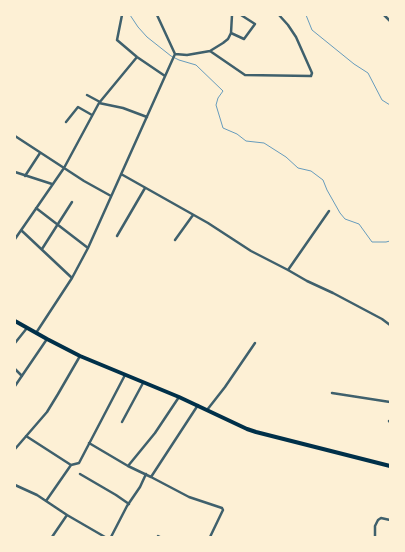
<!DOCTYPE html>
<html>
<head>
<meta charset="utf-8">
<style>
  body { margin:0 }
  #map { position:relative; width:405px; height:552px; overflow:hidden; background:#fdf0d5; font-family:"Alegreya Sans",sans-serif }
  canvas { display:block }
  .frame { position:absolute; inset:0; border:16px solid #fdf0d5; pointer-events:none }
</style>
</head>
<body>
<div id="map">
<canvas width="405" height="552"></canvas>
<div class="frame"></div>
</div>
<script>
const ctx = document.querySelector('canvas').getContext('2d');
ctx.lineJoin = 'round';
const poly = rows => new Path2D(rows.map(r => 'M' + r).join(''));
function strokePath(path, color, width, dash) { ctx.strokeStyle = color; ctx.lineWidth = width; ctx.lineCap = dash ? 'butt' : 'round'; ctx.setLineDash(dash || []); ctx.stroke(path); }
strokePath(poly([
  [130,15,138,27,147,37,171,56,179,60,196,65,223,91,218,98,216,105,223,128,237,134,246,141,264,143,286,157,298,168,311,171,323,180,327,190,340,213,345,219,359,224,372,242,386,242,390,241],
  [306,15,312,30,354,64,368,73,382,100,390,105]
]), '#669bbc', 1);
strokePath(poly([
  [122,15,117,40,137,57,165,76],
  [157,15,175,54],
  [384,15,390,21],
  [231,33,244,39,255,24,241,15],
  [210,51,245,75,311,76,312,73,296,37,288,25,279,15],
  [175,54,187,55,210,51,223,43,228,39,231,33,232,15],
  [87,95,100,102],
  [99,103,123,108,147,117],
  [66,122,78,107,92,115],
  [15,136,84,181,111,196],
  [15,172,52,184],
  [121,174,208,223,251,251,288,270,307,281,333,293,382,319,390,325],
  [25,176,40,153],
  [36,208,88,248],
  [21,230,72,278],
  [117,236,145,188],
  [15,239,64,168,99,103,137,57],
  [175,240,193,215],
  [42,249,72,202],
  [288,270,329,211],
  [36,333,72,278,88,248,175,54],
  [15,343,27,328],
  [15,369,22,376],
  [15,386,47,339],
  [332,393,390,402],
  [207,410,225,387,255,343],
  [389,421,390,422],
  [122,422,143,383],
  [26,436,71,465,79,463,125,375],
  [89,443,128,466,151,477,189,497,222,508,223,510,222,512,210,537],
  [15,449,47,412,58,394,80,356],
  [128,466,155,433,179,397],
  [80,474,116,495,129,504],
  [151,477,198,405],
  [15,485,37,495,67,515,105,537],
  [46,501,71,465],
  [158,536,160,537],
  [52,537,67,515],
  [111,537,127,506,140,487,146,474],
  [375,537,375,526,378,520,381,518,390,520]
]), '#3f606c', 2.5);
strokePath(poly([
  [15,321,47,339,80,356,179,397,247,429,256,432,390,466]
]), '#003049', 4);
</script>
</body>
</html>
